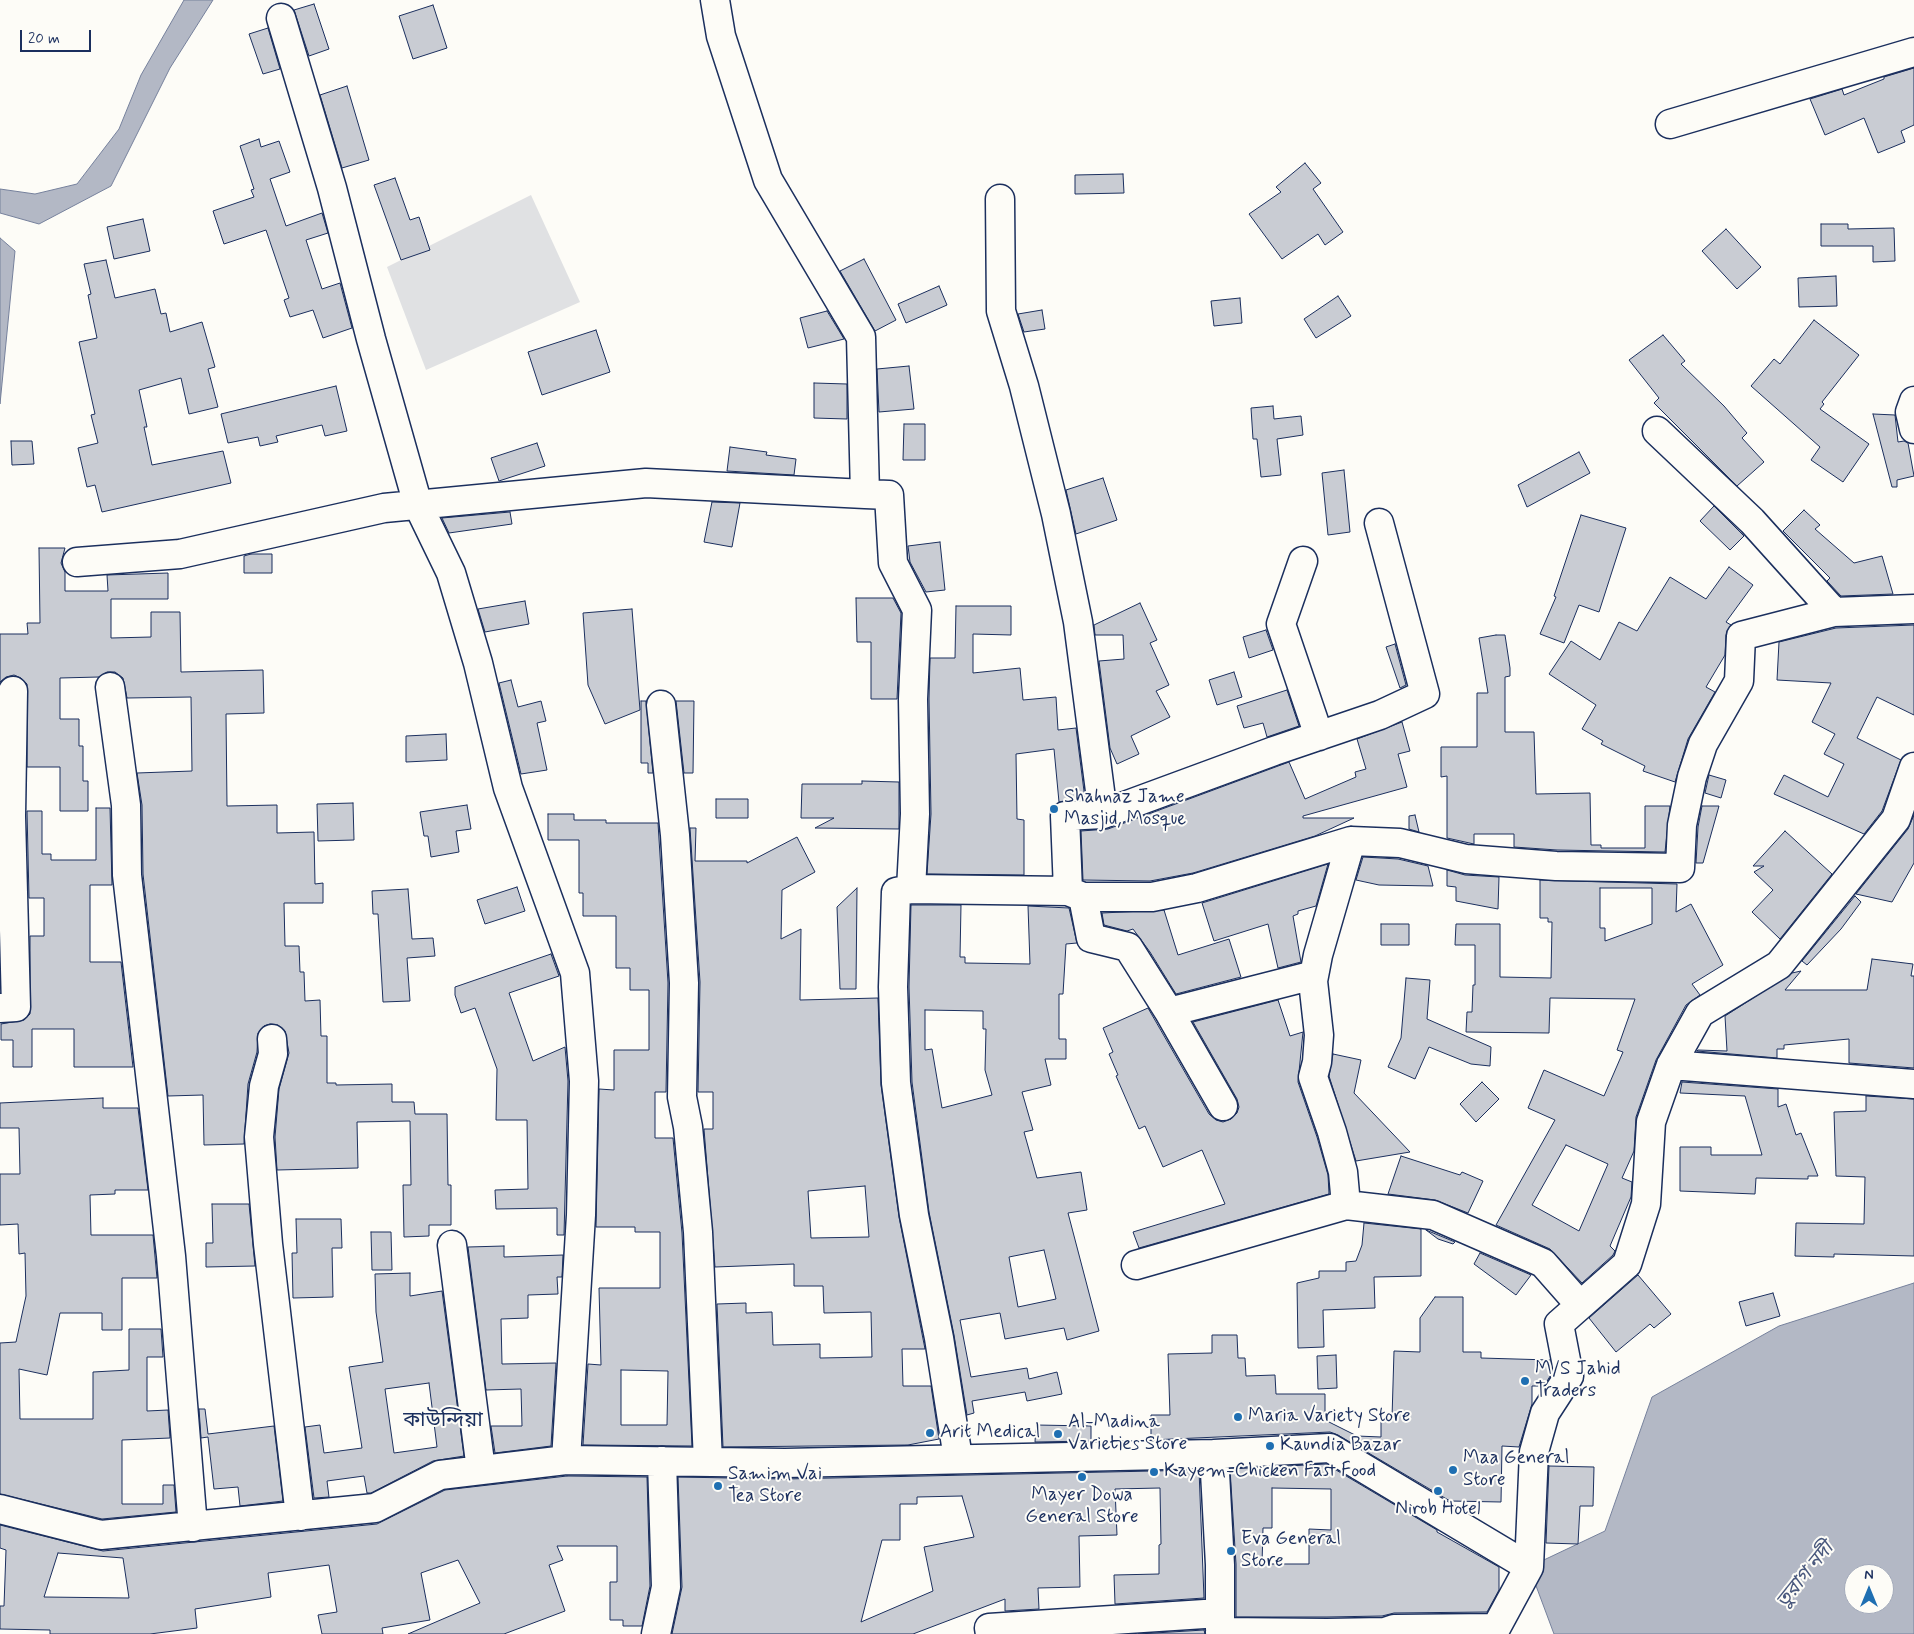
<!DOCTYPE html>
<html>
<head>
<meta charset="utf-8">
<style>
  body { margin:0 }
  #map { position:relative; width:1914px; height:1634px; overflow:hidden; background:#fdfcf7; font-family:Mynerve,sans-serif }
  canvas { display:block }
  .north { position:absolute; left:1844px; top:1564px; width:50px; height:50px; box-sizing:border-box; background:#fdfcf7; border:1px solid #a3aaba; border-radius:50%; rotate:0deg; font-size:14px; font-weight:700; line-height:20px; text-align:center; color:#1b2f5e }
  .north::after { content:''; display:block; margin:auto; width:18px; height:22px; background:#1f6fb2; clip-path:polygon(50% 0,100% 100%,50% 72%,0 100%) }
  .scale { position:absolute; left:20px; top:30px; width:71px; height:22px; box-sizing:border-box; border:2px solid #1b2f5e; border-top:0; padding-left:6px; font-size:15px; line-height:18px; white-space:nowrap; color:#1b2f5e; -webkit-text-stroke:4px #fdfcf7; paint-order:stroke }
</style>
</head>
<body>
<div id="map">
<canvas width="1914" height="1634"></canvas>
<div class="north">N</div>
<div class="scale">20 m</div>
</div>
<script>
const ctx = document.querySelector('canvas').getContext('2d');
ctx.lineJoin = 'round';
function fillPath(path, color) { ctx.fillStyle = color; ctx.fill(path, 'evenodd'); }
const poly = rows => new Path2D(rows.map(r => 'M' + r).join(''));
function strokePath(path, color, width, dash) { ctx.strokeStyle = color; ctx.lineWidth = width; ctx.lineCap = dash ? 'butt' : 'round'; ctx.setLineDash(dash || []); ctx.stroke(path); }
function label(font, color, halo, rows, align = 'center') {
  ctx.font = font + ' Mynerve,"Noto Sans Bengali",sans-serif'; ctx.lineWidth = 4; ctx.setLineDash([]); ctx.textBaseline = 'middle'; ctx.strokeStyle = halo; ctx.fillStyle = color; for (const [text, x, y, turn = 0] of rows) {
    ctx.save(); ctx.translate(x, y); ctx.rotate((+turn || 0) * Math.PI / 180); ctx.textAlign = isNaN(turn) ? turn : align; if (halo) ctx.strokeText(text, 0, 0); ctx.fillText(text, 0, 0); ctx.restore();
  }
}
fillPath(poly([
  [531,195,580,302,426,370,387,267]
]), '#e0e1e3');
const water = poly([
  [184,0,213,0,170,68,111,186,39,224,0,213,0,189,35,194,77,184,119,129,141,75,184,0],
  [0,238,15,251,0,404,0,238],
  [1914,1283,1914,1634,1554,1634,1529,1567,1605,1531,1652,1397,1779,1326,1914,1283],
  [1854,1574,1884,1574,1884,1604,1854,1604,1854,1574]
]);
fillPath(water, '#b3b8c5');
strokePath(water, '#76819c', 1);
const building = poly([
  [314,4,329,49,309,56,294,10,314,4],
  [433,5,447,48,413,59,399,16,433,5],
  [268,28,280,69,263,74,249,34,268,28],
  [1914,68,1914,125,1901,131,1905,142,1878,153,1864,118,1825,135,1810,99,1842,89,1844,95,1884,79,1884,77,1914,68],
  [347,86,369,160,342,168,320,95,347,86],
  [259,139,261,147,279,141,290,172,270,179,286,226,322,213,328,233,306,240,322,289,340,283,352,328,323,338,313,310,290,317,284,300,289,298,266,230,224,244,213,211,254,197,251,190,254,189,240,146,259,139],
  [1305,163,1321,183,1313,189,1343,232,1325,245,1318,234,1282,259,1249,214,1281,192,1276,187,1305,163],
  [1123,174,1124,193,1075,194,1075,175,1123,174],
  [395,178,410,220,419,217,430,250,401,260,374,185,395,178],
  [143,219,150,251,114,259,107,227,143,219],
  [1821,224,1848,224,1848,229,1894,228,1895,261,1873,262,1873,246,1821,246,1821,224],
  [1726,229,1761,267,1737,289,1702,251,1726,229],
  [864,259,896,320,875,331,840,271,864,259],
  [106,260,115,298,155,289,161,314,166,313,170,332,202,322,215,367,208,369,218,407,189,414,181,378,139,390,147,427,144,427,152,465,223,451,231,483,102,512,95,485,87,487,78,448,98,443,91,415,95,414,79,342,97,338,88,295,91,294,84,264,106,260],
  [1836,276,1837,306,1799,307,1798,278,1836,276],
  [939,286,947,305,906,323,898,304,939,286],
  [1338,296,1351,316,1316,338,1304,319,1338,296],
  [1240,298,1242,323,1214,326,1211,301,1240,298],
  [1042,310,1045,329,1024,332,1018,314,1042,310],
  [827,311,844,339,808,348,800,318,827,311],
  [1814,320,1859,355,1822,402,1824,404,1820,409,1869,444,1843,482,1811,460,1820,447,1751,386,1774,359,1780,364,1814,320],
  [596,330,610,372,542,395,528,352,596,330],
  [1663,335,1685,361,1681,364,1724,406,1747,433,1742,438,1764,462,1737,486,1654,403,1659,398,1629,360,1663,335],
  [909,366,914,409,879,412,877,369,909,366],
  [814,383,847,384,847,419,814,418,814,383],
  [336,386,347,431,325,436,322,425,276,436,278,442,260,446,258,437,228,443,221,414,336,386],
  [1273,406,1274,419,1301,416,1303,435,1277,439,1281,475,1261,477,1257,439,1253,439,1251,408,1273,406],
  [1873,414,1895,415,1898,442,1904,441,1908,443,1914,476,1897,480,1897,487,1892,487,1873,414],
  [904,424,925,424,925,460,903,460,904,424],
  [11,441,32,441,34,464,12,465,11,441],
  [537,443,545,466,499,481,491,458,537,443],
  [730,447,767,452,766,455,796,459,794,475,727,471,730,447],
  [1579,452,1590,473,1527,507,1518,485,1579,452],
  [1344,470,1350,532,1328,535,1322,473,1344,470],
  [1103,478,1117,520,1076,534,1066,490,1103,478],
  [712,502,740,503,732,547,704,542,712,502],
  [1714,506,1744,536,1730,550,1700,521,1714,506],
  [1804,510,1820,525,1815,529,1854,563,1882,556,1893,594,1841,596,1827,581,1830,578,1783,531,1804,510],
  [510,512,512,524,449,533,442,518,510,512],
  [1581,515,1626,528,1599,612,1579,605,1564,643,1540,634,1556,597,1554,596,1581,515],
  [940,542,945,590,926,592,910,562,908,546,940,542],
  [39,548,65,548,61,563,65,572,65,591,108,591,107,575,168,573,168,599,111,599,111,638,151,637,151,612,180,612,181,672,263,670,264,713,226,714,227,806,277,805,277,833,314,832,315,884,323,883,323,903,284,903,285,946,299,946,300,972,304,972,305,1001,320,1000,321,1036,327,1036,327,1083,336,1083,336,1085,392,1084,392,1102,414,1102,415,1114,447,1114,448,1185,451,1185,451,1225,429,1225,429,1236,404,1237,403,1185,411,1185,410,1121,357,1122,358,1168,277,1170,275,1137,279,1089,289,1053,285,1031,278,1025,270,1024,264,1026,258,1033,257,1052,248,1084,244,1144,204,1145,203,1095,168,1096,143,874,142,805,137,773,192,771,191,697,127,698,123,678,115,672,107,672,99,677,60,678,60,719,79,719,79,746,83,746,83,781,88,781,88,811,60,811,60,767,27,767,27,684,21,678,14,675,6,677,0,682,0,634,28,634,27,623,40,623,39,548],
  [251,554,272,554,272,573,244,573,244,556,251,554],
  [1729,567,1753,585,1726,622,1731,625,1726,635,1725,655,1706,687,1715,692,1688,739,1675,782,1643,771,1645,766,1601,744,1603,741,1582,729,1596,705,1549,674,1571,641,1600,660,1619,622,1637,631,1670,577,1706,599,1729,567],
  [856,598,893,598,901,613,897,699,871,699,871,642,857,642,856,598],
  [525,601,529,624,485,632,478,609,525,601],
  [1140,603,1157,640,1150,643,1169,685,1156,691,1170,717,1131,736,1139,754,1117,764,1110,748,1099,661,1124,659,1123,635,1095,635,1094,625,1140,603],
  [956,606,1011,606,1011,635,973,634,973,673,1020,668,1023,700,1056,697,1058,730,1076,728,1085,799,1059,802,1054,749,1016,754,1017,819,1024,820,1024,875,927,874,931,814,929,699,930,658,955,658,956,606],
  [632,609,640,710,605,724,588,685,583,613,632,609],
  [1914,625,1914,715,1877,697,1857,738,1901,760,1882,811,1864,834,1774,794,1784,775,1828,797,1844,764,1824,754,1835,734,1812,722,1831,683,1777,680,1779,642,1836,628,1914,625],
  [1266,630,1273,650,1249,658,1243,637,1266,630],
  [1496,635,1505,635,1510,668,1510,676,1505,677,1505,732,1534,732,1536,794,1590,793,1591,845,1601,845,1601,848,1645,848,1645,806,1670,806,1665,852,1557,850,1514,847,1514,834,1474,834,1474,844,1447,838,1447,776,1441,777,1441,747,1477,747,1477,693,1488,693,1479,638,1496,635],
  [1395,644,1406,685,1400,688,1386,647,1395,644],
  [1234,672,1242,697,1217,705,1209,680,1234,672],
  [511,680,518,707,541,701,546,721,537,723,547,770,521,774,499,683,511,680],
  [1287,690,1299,726,1267,737,1263,723,1244,728,1237,706,1287,690],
  [641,701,646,701,653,773,648,773,648,763,641,763,641,701],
  [676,701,694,701,693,773,684,773,676,701],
  [1402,722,1410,751,1398,754,1407,787,1303,816,1303,818,1354,818,1315,836,1193,873,1150,881,1083,880,1081,831,1108,829,1289,762,1305,799,1356,777,1355,772,1366,769,1357,739,1402,722],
  [446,734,447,760,406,762,406,736,446,734],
  [1709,775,1726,780,1721,798,1705,793,1709,775],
  [862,781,899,782,899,829,815,828,834,818,801,818,802,784,862,784,862,781],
  [716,799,748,799,748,818,716,818,716,799],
  [353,803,354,840,318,841,317,804,353,803],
  [467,805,471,829,456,831,459,852,431,857,428,836,424,836,420,812,467,805],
  [1702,806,1719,806,1703,863,1696,863,1698,827,1702,806],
  [96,808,110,808,112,885,90,885,90,962,121,962,133,1067,74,1067,74,1029,32,1029,32,1067,13,1067,13,1040,1,1040,1,1024,24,1020,30,1014,30,936,44,936,44,898,29,898,27,811,42,811,42,854,51,854,51,860,96,860,96,808],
  [548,814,574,814,574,820,606,820,606,823,658,823,668,983,666,1092,655,1092,655,1138,673,1138,682,1233,692,1446,583,1445,588,1364,601,1365,599,1288,660,1288,660,1232,635,1232,635,1227,596,1227,599,1089,614,1090,614,1050,649,1050,649,990,630,990,630,968,616,968,616,916,583,916,583,893,579,893,579,840,548,840,548,814],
  [621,1370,668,1371,667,1425,621,1425,621,1370],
  [1415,815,1419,832,1409,829,1409,816,1415,815],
  [1914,815,1914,863,1892,902,1856,894,1908,829,1914,815],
  [690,828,696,828,695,861,747,861,747,863,797,837,815,872,782,890,781,939,801,929,800,1000,878,998,881,1085,899,1217,925,1349,902,1349,903,1386,931,1386,939,1439,908,1445,723,1447,717,1304,746,1303,746,1313,772,1312,773,1345,820,1344,820,1358,872,1357,871,1312,824,1313,823,1286,794,1286,794,1264,715,1267,704,1129,713,1129,713,1092,698,1092,700,982,690,828],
  [865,1186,869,1237,811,1238,808,1191,865,1186],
  [1785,831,1832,874,1780,939,1752,912,1773,890,1754,872,1764,866,1753,866,1785,831],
  [1363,857,1398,859,1428,866,1433,886,1379,885,1356,880,1363,857],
  [1328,864,1316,906,1298,911,1298,914,1293,916,1301,962,1278,968,1268,924,1214,941,1202,903,1328,864],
  [1447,870,1465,875,1499,877,1498,909,1456,901,1456,887,1447,886,1447,870],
  [1540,880,1677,884,1676,912,1691,904,1723,965,1692,984,1700,995,1686,1005,1656,1060,1636,1117,1634,1151,1622,1178,1632,1182,1631,1197,1610,1246,1615,1251,1613,1255,1582,1283,1550,1249,1496,1225,1555,1120,1528,1108,1544,1070,1604,1096,1623,1052,1617,1050,1635,999,1550,998,1549,1033,1466,1032,1467,1012,1472,1012,1473,985,1475,985,1475,945,1455,945,1456,924,1500,924,1500,977,1551,978,1552,922,1548,922,1548,918,1540,918,1540,880],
  [1600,888,1652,888,1652,924,1605,941,1605,928,1600,928,1600,888],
  [1566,1145,1608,1164,1579,1231,1532,1205,1566,1145],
  [517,887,525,911,485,924,477,900,517,887],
  [857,888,856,989,840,989,837,907,857,888],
  [408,889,412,939,433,938,435,956,407,958,410,1001,383,1002,378,914,373,914,372,891,408,889],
  [1855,896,1861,902,1841,929,1807,965,1802,961,1855,896],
  [911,905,961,905,960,957,965,957,965,963,1030,964,1028,906,1069,908,1077,943,1066,944,1063,994,1059,994,1059,1039,1066,1039,1066,1059,1045,1059,1051,1085,1022,1092,1033,1130,1024,1132,1037,1178,1081,1172,1087,1210,1068,1213,1099,1331,1067,1340,1064,1328,1005,1339,1000,1313,960,1320,971,1377,1027,1368,1029,1379,1057,1372,1062,1394,1027,1401,1025,1392,972,1401,974,1413,967,1415,954,1335,929,1212,912,1082,909,987,911,905],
  [925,1010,983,1011,983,1029,986,1029,985,1070,992,1095,942,1108,932,1049,925,1050,925,1010],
  [1044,1250,1056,1299,1018,1307,1009,1257,1044,1250],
  [1164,910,1178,955,1229,939,1241,977,1176,994,1150,952,1133,929,1127,931,1104,925,1102,913,1164,910],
  [1381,924,1409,924,1409,945,1381,945,1381,924],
  [551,954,559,976,509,993,533,1061,565,1047,568,1081,564,1235,557,1235,557,1208,496,1209,495,1190,528,1189,527,1120,496,1120,497,1069,475,1008,461,1013,455,995,455,987,551,954],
  [1872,959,1913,964,1911,976,1914,976,1914,1068,1849,1063,1849,1039,1784,1045,1784,1049,1777,1049,1777,1058,1697,1051,1698,1050,1727,1051,1725,1016,1792,973,1801,971,1785,990,1867,990,1872,959],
  [1406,978,1430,980,1427,1019,1491,1047,1490,1066,1471,1064,1429,1047,1415,1079,1388,1067,1401,1038,1406,978],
  [1278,1000,1290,1036,1303,1032,1298,1082,1317,1137,1328,1175,1329,1194,1139,1248,1133,1232,1225,1204,1202,1150,1163,1167,1145,1126,1139,1129,1116,1076,1118,1075,1109,1054,1113,1052,1103,1028,1148,1008,1209,1114,1216,1120,1223,1122,1231,1119,1237,1113,1239,1107,1237,1099,1193,1022,1278,1000],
  [1333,1054,1361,1060,1354,1093,1410,1152,1356,1161,1329,1076,1333,1054],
  [1482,1082,1499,1099,1476,1122,1460,1104,1482,1082],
  [1682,1082,1778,1089,1778,1107,1786,1104,1796,1135,1801,1133,1818,1176,1808,1176,1808,1179,1756,1178,1755,1194,1680,1191,1680,1147,1711,1147,1711,1155,1762,1155,1745,1096,1680,1093,1682,1082],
  [1866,1096,1914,1099,1914,1256,1834,1254,1834,1257,1795,1256,1796,1223,1864,1224,1865,1177,1836,1176,1834,1112,1866,1111,1866,1096],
  [103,1098,103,1108,138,1108,148,1190,115,1190,115,1194,90,1195,91,1235,153,1235,157,1278,122,1278,122,1330,102,1330,102,1313,60,1313,47,1375,19,1369,20,1419,93,1419,93,1372,129,1370,129,1329,161,1329,163,1357,147,1357,147,1411,168,1410,170,1438,122,1440,122,1504,163,1504,163,1485,174,1485,176,1512,102,1519,0,1494,0,1343,16,1342,26,1296,25,1253,19,1254,18,1224,0,1225,0,1174,20,1174,19,1128,0,1128,0,1103,103,1098],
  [1401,1156,1460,1175,1462,1172,1483,1181,1468,1213,1435,1200,1388,1194,1401,1156],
  [212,1204,249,1204,255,1266,206,1267,206,1243,213,1243,212,1204],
  [296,1219,341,1219,342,1248,332,1248,333,1297,293,1298,292,1253,297,1253,296,1219],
  [1364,1223,1421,1229,1421,1276,1374,1277,1375,1308,1323,1310,1324,1347,1298,1348,1297,1283,1319,1278,1319,1271,1346,1271,1346,1262,1356,1261,1362,1245,1364,1223],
  [1426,1230,1455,1242,1453,1244,1438,1239,1426,1230],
  [371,1232,391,1232,392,1270,372,1270,371,1232],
  [504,1246,504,1257,563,1255,562,1277,557,1277,558,1294,528,1295,528,1318,501,1319,502,1364,556,1363,551,1446,495,1453,491,1426,522,1426,521,1389,486,1390,468,1247,504,1246],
  [1480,1253,1531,1275,1516,1295,1474,1264,1480,1253],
  [410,1273,410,1296,442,1291,464,1456,433,1461,371,1493,367,1493,364,1476,327,1481,329,1497,314,1498,305,1427,320,1425,324,1453,362,1448,349,1367,383,1362,376,1312,375,1274,410,1273],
  [429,1383,437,1447,394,1453,385,1389,429,1383],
  [1638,1275,1671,1314,1654,1328,1650,1324,1616,1352,1589,1318,1638,1275],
  [1773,1293,1780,1316,1746,1326,1739,1302,1773,1293],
  [1435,1297,1463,1297,1463,1352,1481,1352,1481,1358,1550,1360,1552,1373,1544,1386,1532,1386,1532,1404,1519,1447,1502,1446,1501,1502,1450,1501,1338,1435,1330,1432,1151,1440,1151,1415,1170,1415,1168,1354,1212,1353,1212,1335,1237,1335,1238,1358,1245,1358,1246,1376,1275,1375,1276,1394,1325,1394,1325,1420,1357,1436,1381,1437,1381,1418,1392,1418,1394,1351,1420,1352,1420,1318,1435,1297],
  [1336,1355,1337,1388,1318,1389,1317,1356,1336,1355],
  [199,1409,205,1409,208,1434,274,1426,283,1501,240,1506,238,1487,214,1489,208,1437,201,1438,199,1409],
  [1036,1425,1091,1426,1091,1441,1035,1442,1036,1425],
  [1326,1464,1437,1530,1437,1532,1499,1567,1499,1590,1487,1612,1394,1613,1382,1616,1327,1617,1236,1617,1236,1564,1230,1469,1326,1464],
  [1272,1488,1331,1489,1331,1530,1309,1529,1309,1564,1262,1564,1263,1528,1272,1528,1272,1488],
  [1549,1466,1594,1467,1593,1506,1580,1506,1578,1544,1546,1543,1549,1466],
  [1199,1470,1204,1598,1115,1604,1114,1575,1159,1574,1159,1545,1161,1544,1160,1488,1115,1489,1117,1535,1079,1536,1080,1587,1038,1588,1039,1609,1005,1611,1005,1599,913,1634,672,1634,682,1587,678,1477,785,1479,1199,1470],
  [962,1496,974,1537,924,1547,933,1591,861,1622,882,1540,900,1540,900,1504,917,1504,917,1497,962,1496],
  [567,1476,647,1477,650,1586,642,1626,623,1626,623,1620,610,1620,610,1582,617,1582,617,1546,557,1546,563,1560,549,1565,565,1611,504,1634,408,1634,480,1603,458,1560,421,1573,430,1620,382,1628,383,1634,322,1634,318,1615,337,1612,329,1565,268,1573,271,1597,195,1609,197,1628,150,1634,50,1634,50,1630,0,1629,0,1606,4,1606,6,1550,0,1548,0,1525,103,1551,377,1524,445,1490,567,1476],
  [58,1553,123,1558,129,1598,44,1597,58,1553],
  [1204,1630,1205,1634,1138,1634,1204,1630]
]);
fillPath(building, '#c9ccd3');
strokePath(building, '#1b2f5e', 1);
const minor = poly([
  [715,0,721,36,768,180,861,337,865,494,889,495,893,563,917,610,913,699,915,814,911,889,1068,891,1083,897,1091,938,1128,947,1169,1012,1223,1106],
  [281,18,332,188,371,339,418,505,451,573,478,663,508,788,575,973,584,1081,581,1215,566,1460],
  [1670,124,1914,52],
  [1000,199,1001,311,1024,386,1056,514,1078,622,1103,814,1065,816,1068,891],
  [1914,401,1910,412,1914,429],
  [1657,431,1752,521,1834,612,1914,609],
  [1303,561,1281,624,1319,736],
  [77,562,180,554,384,508,646,483,865,494],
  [110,687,126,805,127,875,171,1256,193,1527],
  [661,705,675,835,684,983,682,1097,688,1127,698,1232,708,1462],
  [1103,814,1274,751,1380,715,1425,694,1379,523],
  [911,889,896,892,893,987,896,1083,914,1215,939,1338,958,1458],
  [1083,897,1152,897,1197,888,1351,841,1400,843,1466,859,1556,866,1680,868,1682,825,1692,777,1703,744,1739,681,1741,636,1834,612],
  [0,1008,16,1007,11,816,13,691],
  [1169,1012,1314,975],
  [272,1039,273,1054,264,1086,259,1137,268,1244,300,1516],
  [1671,1065,1914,1084],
  [1346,1205,1343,1172,1332,1132,1313,1077,1317,1062,1319,1035,1313,981,1318,955,1351,841],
  [452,1245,481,1470],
  [1136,1265,1346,1205,1433,1215,1543,1263,1580,1305],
  [1214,1454,1220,1565,1220,1629],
  [0,1509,101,1535,375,1508,440,1475,566,1460,785,1463,1214,1454,1330,1448,1529,1567,1534,1452,1545,1413,1569,1376,1559,1324,1627,1264,1646,1204,1651,1122,1671,1065,1700,1013,1779,965,1896,819,1914,767],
  [1220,1632,1327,1633,1385,1632,1394,1629,1496,1628,1529,1567],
  [656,1634,666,1587,662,1461],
  [990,1634,989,1628,1220,1613]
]);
strokePath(minor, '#1b2f5e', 31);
strokePath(minor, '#fdfcf7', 28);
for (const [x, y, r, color] of [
  [1054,809,5,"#1f6fb2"],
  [1525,1381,5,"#1f6fb2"],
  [1238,1417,5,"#1f6fb2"],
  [930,1433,5,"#1f6fb2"],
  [1058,1434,5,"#1f6fb2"],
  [1270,1446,5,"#1f6fb2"],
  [1453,1470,5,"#1f6fb2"],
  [1154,1472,5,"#1f6fb2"],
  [1082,1477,5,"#1f6fb2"],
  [718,1486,5,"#1f6fb2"],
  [1438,1491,5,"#1f6fb2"],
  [1231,1551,5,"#1f6fb2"]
]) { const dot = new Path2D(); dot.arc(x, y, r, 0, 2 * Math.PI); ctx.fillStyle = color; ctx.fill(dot); strokePath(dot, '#fdfcf7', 2); }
label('19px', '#1b2f5e', '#fdfcf7', [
  ["Shahnaz Jame",1064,798],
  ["Masjid, Mosque",1064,820],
  ["M/S Jahid",1535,1370],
  ["Traders",1535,1392],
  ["Maria Variety Store",1248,1417],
  ["Al-Madina",1068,1423],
  ["Varieties Store",1068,1445],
  ["Arit Medical",940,1433],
  ["Kaundia Bazar",1280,1446],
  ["Maa General",1463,1459],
  ["Store",1463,1481],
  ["Kayem-Chicken Fast Food",1164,1472],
  ["Samim Vai",728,1475],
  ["Tea Store",728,1497],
  ["Mayer Dowa",1082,1496,"center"],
  ["General Store",1082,1518,"center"],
  ["Nirob Hotel",1438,1510,"center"],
  ["Eva General",1241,1540],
  ["Store",1241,1562]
], 'left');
label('italic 20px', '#49587d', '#fdfcf7', [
  ["তুরাগ নদী",1806,1576,-51]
]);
label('21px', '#1b2f5e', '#fdfcf7', [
  ["কাউন্দিয়া",443,1422]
]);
</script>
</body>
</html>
